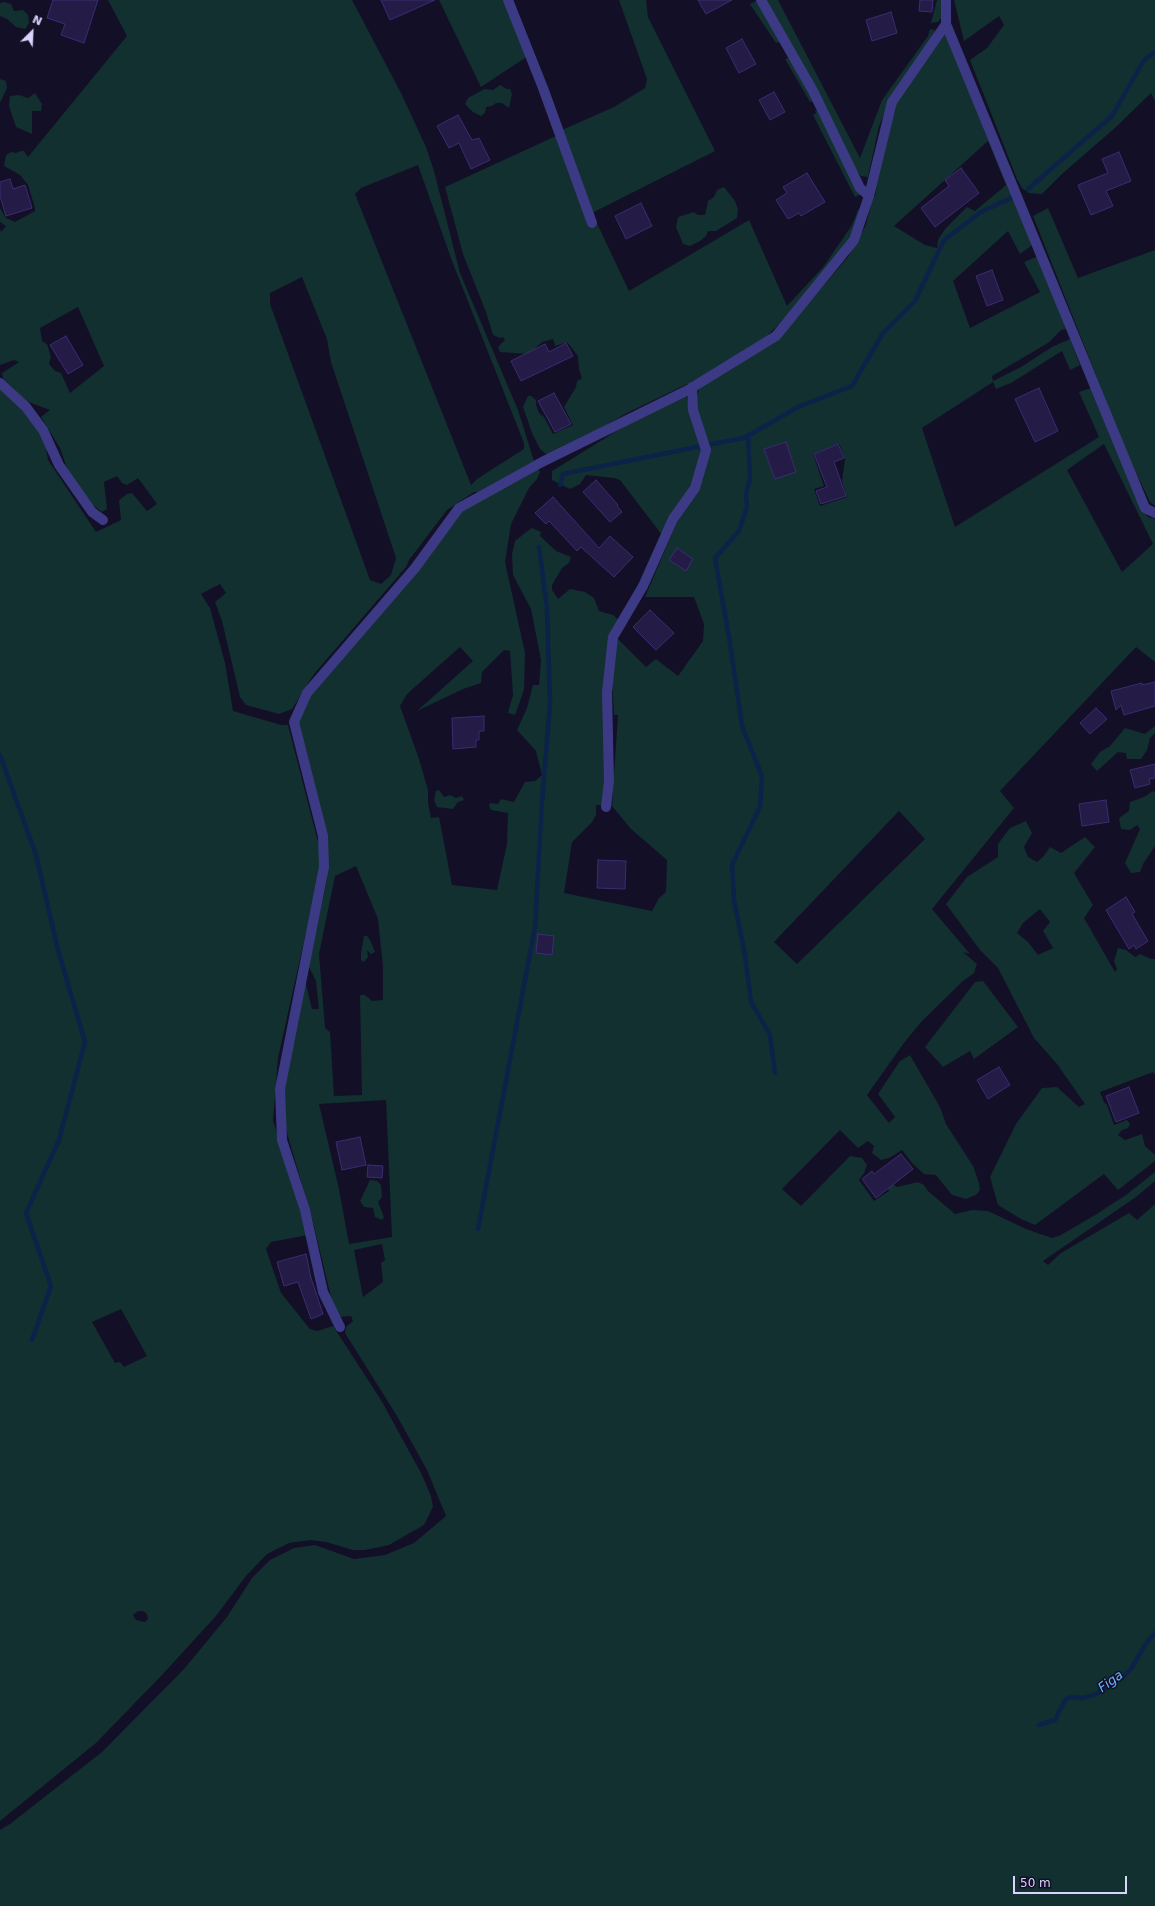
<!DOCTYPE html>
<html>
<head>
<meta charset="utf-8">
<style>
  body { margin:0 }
  #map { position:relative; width:1155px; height:1906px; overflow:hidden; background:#130f26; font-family:"DejaVu Sans",sans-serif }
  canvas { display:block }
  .north { position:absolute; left:12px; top:12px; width:40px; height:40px; -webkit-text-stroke:3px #130f26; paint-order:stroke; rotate:24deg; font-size:11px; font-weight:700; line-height:16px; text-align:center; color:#d9d4ff }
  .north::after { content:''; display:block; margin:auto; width:14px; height:18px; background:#d9d4ff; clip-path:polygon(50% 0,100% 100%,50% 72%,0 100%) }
  .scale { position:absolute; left:1013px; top:1876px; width:114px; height:18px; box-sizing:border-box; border:2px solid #d9d4ff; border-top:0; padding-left:5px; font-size:12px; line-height:14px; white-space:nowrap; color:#d9d4ff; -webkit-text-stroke:3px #130f26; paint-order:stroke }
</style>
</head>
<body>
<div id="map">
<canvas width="1155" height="1906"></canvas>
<div class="north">N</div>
<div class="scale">50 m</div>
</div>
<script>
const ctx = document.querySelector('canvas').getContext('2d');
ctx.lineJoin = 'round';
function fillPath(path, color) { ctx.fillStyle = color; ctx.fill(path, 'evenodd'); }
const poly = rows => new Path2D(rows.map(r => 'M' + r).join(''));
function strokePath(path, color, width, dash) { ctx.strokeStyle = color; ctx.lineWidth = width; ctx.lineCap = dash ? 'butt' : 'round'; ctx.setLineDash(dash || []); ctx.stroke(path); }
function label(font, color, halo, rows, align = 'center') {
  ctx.font = font + ' "DejaVu Sans",sans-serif'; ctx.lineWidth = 3; ctx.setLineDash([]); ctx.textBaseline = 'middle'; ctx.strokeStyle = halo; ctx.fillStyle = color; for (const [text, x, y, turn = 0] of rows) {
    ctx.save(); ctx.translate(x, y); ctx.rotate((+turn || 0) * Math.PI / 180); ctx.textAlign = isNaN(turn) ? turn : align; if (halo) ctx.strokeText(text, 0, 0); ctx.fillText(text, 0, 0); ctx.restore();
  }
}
fillPath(poly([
  [108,0,352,0,401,93,426,147,434,171,460,273,518,410,534,461,478,492,474,492,447,510,409,560,406,567,314,674,292,709,279,714,246,705,240,697,222,621,215,602,226,593,220,584,201,594,210,608,225,663,233,711,281,725,288,725,319,846,320,869,278,1058,273,1120,308,1235,271,1242,266,1249,281,1293,310,1329,317,1331,333,1326,381,1400,421,1473,431,1496,433,1507,424,1525,389,1545,365,1550,353,1550,326,1542,311,1540,289,1543,267,1554,246,1576,216,1616,162,1675,96,1743,0,1821,0,389,18,402,45,441,48,460,96,532,121,520,119,500,127,494,132,493,147,511,157,504,138,478,127,485,122,483,117,476,104,482,107,509,102,512,91,504,69,474,60,448,41,417,50,410,26,401,3,378,2,373,19,362,14,360,0,365,0,229,1,232,6,226,0,222,0,208,6,218,15,222,35,211,35,208,28,185,20,175,4,166,6,155,11,152,16,153,21,151,24,151,28,157,127,36],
  [418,165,452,261,524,443,524,449,477,479,471,485,355,194,361,188],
  [302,277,327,339,331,362,396,558,391,575,381,584,370,580,270,304,270,293],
  [78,307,104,366,70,393,61,373,55,371,49,364,51,357,47,344,42,341,40,328],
  [121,1309,147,1356,124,1367,120,1362,115,1363,92,1322],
  [138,1611,143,1611,147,1614,148,1619,145,1622,136,1620,133,1615],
  [439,0,512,0,562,130,614,107,645,88,647,79,619,0,646,0,648,17,715,151,592,213,629,291,749,220,787,306,824,266,852,225,858,210,863,210,844,249,791,312,763,340,714,371,625,414,591,434,547,455,540,449,532,433,523,407,528,396,531,396,536,400,536,405,539,413,544,417,553,434,573,425,564,407,576,387,577,381,582,378,579,369,578,356,567,342,555,346,553,339,542,342,529,354,500,352,498,347,505,340,503,337,500,338,493,335,486,312,463,254,445,187,556,136,528,56,481,87],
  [766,0,778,0,860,158,882,100,928,36,930,29,935,30,931,39,889,104,879,126,868,177,861,176,854,168],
  [937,0,944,0,942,17,938,22,931,23],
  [954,0,1155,0,1155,101,1151,93,1116,127,1062,174,1042,194,1029,193,1022,188,1017,179,970,60,987,48,1004,25,999,16,964,41],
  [756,1,780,42,776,43,750,4],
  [4,2,11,4,14,11,23,10,28,15,29,23,25,29,16,27,7,19,0,16,0,3],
  [948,33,1009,180,1031,240,1031,246,1020,254,1008,231,953,281,970,328,1040,292,1024,262,1036,257,1039,258,1066,329,1061,330,1048,343,992,376,993,381,1021,367,1052,347,1070,339,1080,365,1070,370,1062,351,1011,383,996,389,993,382,922,428,955,527,1099,437,1079,392,1091,388,1143,510,1148,517,1155,519,1155,662,1136,647,1000,791,1014,808,932,909,970,954,963,952,977,964,974,973,963,981,922,1021,904,1043,867,1095,889,1123,895,1117,878,1094,900,1061,910,1055,940,1107,946,1124,973,1166,979,1183,980,1190,976,1195,966,1199,952,1195,936,1175,924,1174,913,1164,902,1150,889,1158,881,1160,872,1153,874,1146,868,1141,858,1148,840,1130,782,1189,801,1206,850,1156,862,1158,867,1165,864,1173,859,1180,874,1201,889,1191,884,1182,886,1179,897,1187,918,1182,924,1185,928,1191,955,1214,972,1210,988,1211,1026,1229,1052,1238,1061,1235,1095,1215,1126,1195,1155,1172,1155,1181,1136,1197,1043,1261,1048,1265,1061,1253,1129,1213,1137,1220,1155,1204,1155,1906,0,1906,0,1830,10,1824,102,1752,184,1669,227,1617,252,1578,270,1560,294,1548,315,1545,354,1559,385,1555,414,1543,446,1516,427,1470,397,1416,345,1333,346,1327,353,1321,351,1316,338,1317,332,1301,313,1222,287,1133,283,1109,284,1082,289,1063,301,993,305,980,312,1009,319,1009,316,981,308,965,326,885,328,861,325,830,302,747,298,723,306,699,316,684,401,587,449,523,460,511,515,479,538,469,540,472,537,479,529,488,511,524,505,562,525,653,524,690,515,715,508,713,513,695,510,651,504,650,482,672,481,683,463,689,417,711,473,661,460,647,407,694,400,706,419,759,428,790,428,803,431,818,439,817,452,885,497,890,507,844,508,813,491,810,489,806,490,803,498,804,501,799,514,802,525,782,535,781,542,775,536,751,517,730,527,708,533,685,539,685,541,660,531,609,513,575,512,554,515,541,525,533,532,528,541,532,540,536,556,551,571,557,569,563,562,568,552,585,552,590,558,599,570,589,585,592,594,598,599,611,613,615,618,619,618,624,610,636,604,693,606,766,603,805,596,805,596,815,592,822,572,842,564,893,652,911,659,898,666,892,667,860,631,829,612,806,618,715,614,715,611,664,616,637,646,667,656,659,678,676,703,641,704,624,694,597,645,597,677,522,693,499,709,455,708,442,696,408,696,399,700,386,777,340,848,257,866,225,873,197,875,196,884,142,895,112,896,102,945,34],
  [988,141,1006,185,975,211,967,207,945,229,938,240,937,248,925,245,894,226],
  [786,442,796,471,775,479,764,449],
  [839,443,845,459,842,481,847,497,820,506,814,489,824,486,813,454],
  [1104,444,1153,544,1122,572,1067,470],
  [899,811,925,839,797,964,774,942],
  [356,866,378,919,383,967,383,1000,372,1001,365,995,360,995,362,1095,334,1096,330,1032,325,1028,319,954,335,876],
  [386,1100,392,1237,349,1244,339,1189,319,1104],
  [382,1244,385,1260,381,1263,383,1282,363,1297,354,1250],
  [789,58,814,101,810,102,785,59],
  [0,79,6,81,7,88,0,103],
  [500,85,507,89,510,89,512,94,509,108,502,103,496,103,492,106,486,107,485,113,481,116,473,112,465,104,468,98,481,91,484,89,493,90],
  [35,93,42,104,41,111,32,111,32,134,16,127,9,106,10,96,19,95,28,98],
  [815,110,817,111,862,194,855,197,813,115,816,113],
  [724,187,735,201,738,209,737,218,716,231,708,231,706,236,700,241,690,246,683,244,676,227,678,217,694,212,698,215,705,215,708,201,714,197,717,190],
  [1048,208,1078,278,1155,250,1155,506,1150,502,1128,456,1033,216],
  [685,393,702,445,697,474,662,535,620,480,614,478,586,475,580,484,570,489,552,480,552,471,565,463,636,419],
  [1155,726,1155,733,1150,738,1147,750,1141,759,1127,759,1126,753,1118,752,1097,771,1091,764,1100,752,1110,746,1125,728,1145,734],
  [439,790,444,797,450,795,456,798,462,796,464,800,458,802,453,809,437,807,434,800,435,795,436,791],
  [1153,791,1155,793,1155,846,1143,864,1140,872,1131,873,1125,863,1140,829,1137,825,1130,830,1121,829,1119,818,1129,811,1130,802,1144,797],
  [1026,821,1032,833,1024,847,1028,857,1037,862,1043,857,1050,847,1061,853,1085,837,1095,847,1074,873,1093,905,1084,918,1115,972,1117,969,1114,961,1118,948,1126,950,1135,957,1140,954,1151,959,1155,959,1155,1075,1153,1072,1100,1092,1104,1102,1107,1105,1114,1125,1127,1120,1130,1124,1128,1128,1122,1130,1118,1135,1125,1140,1142,1134,1145,1146,1155,1155,1155,1161,1118,1190,1104,1174,1035,1225,1021,1219,998,1205,990,1177,1016,1124,1042,1088,1057,1087,1079,1107,1085,1104,1057,1064,1034,1038,998,968,980,950,946,904,967,877,998,857,998,844,1010,828],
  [1040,909,1050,922,1043,931,1053,948,1038,955,1028,942,1017,933,1023,923],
  [364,936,367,936,370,940,375,952,371,954,367,950,368,957,364,962,361,960,361,953],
  [983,981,1018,1027,974,1059,970,1051,943,1067,925,1047,975,982],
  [370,1180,377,1181,381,1185,382,1197,378,1202,384,1217,382,1220,375,1217,373,1208,364,1207,360,1201]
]), '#12302f');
strokePath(poly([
  [1028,189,1112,116,1144,60,1155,52],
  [748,435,750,478,746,494,747,507,739,531,715,558,730,643,742,726,762,776,760,807,732,865,734,900,745,955,751,1002,770,1035,775,1073],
  [707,445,744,438,798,407,852,386,883,333,915,301,944,240,981,212,1013,197],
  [560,485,563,474,702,446],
  [0,755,36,855,58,950,85,1042,59,1140,26,1213,51,1286,32,1340],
  [478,1229,535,927,542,801,550,704,547,608,539,547],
  [1039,1725,1055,1720,1065,1700,1071,1697,1082,1698,1094,1695,1110,1686,1122,1678,1131,1669,1147,1642,1155,1633]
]), '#0c2248', 4.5);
const building = poly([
  [53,0,98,0,84,43,61,35,65,24,47,18,53,0],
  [381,0,435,0,390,20,381,0],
  [698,0,732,0,706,14,698,0],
  [920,0,933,0,932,12,919,11,920,0],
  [891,12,897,33,872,41,866,20,891,12],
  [742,39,756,64,739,73,726,48,742,39],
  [774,92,785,112,770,120,759,100,774,92],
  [458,115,472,140,479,138,490,160,471,169,459,143,449,148,437,126,458,115],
  [1119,152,1131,181,1106,191,1113,206,1091,215,1078,185,1108,173,1102,159,1119,152],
  [961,168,979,193,935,227,921,208,949,186,945,180,961,168],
  [807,173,825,202,801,216,799,213,788,219,776,200,787,193,783,187,807,173],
  [10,179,13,189,25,185,32,208,6,216,0,196,0,182,10,179],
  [641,203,652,226,626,239,615,216,641,203],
  [992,270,1003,300,987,306,976,276,992,270],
  [66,336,83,365,68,374,50,345,66,336],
  [566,343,573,356,521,381,511,361,545,344,549,352,566,343],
  [1039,388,1058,431,1035,442,1015,399,1039,388],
  [554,393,571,424,555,432,538,401,554,393],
  [786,442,796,472,775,479,764,449,786,442],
  [838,444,844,458,834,462,846,496,821,504,816,491,827,487,814,454,838,444],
  [596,480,618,505,617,506,622,512,610,522,583,492,596,480],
  [553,497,599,548,610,536,633,557,614,577,581,547,577,551,549,521,546,524,535,513,553,497],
  [677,548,693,559,686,571,669,560,677,548],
  [650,610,674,633,656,650,633,627,650,610],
  [1155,682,1155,706,1124,715,1121,705,1116,710,1111,691,1142,683,1142,685,1155,682],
  [1096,708,1107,719,1090,734,1080,723,1096,708],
  [484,716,484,731,479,731,479,740,476,740,476,747,453,749,452,718,484,716],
  [1155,764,1155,778,1149,779,1150,784,1135,788,1130,770,1155,764],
  [1106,800,1109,822,1082,826,1079,804,1106,800],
  [598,860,626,861,625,889,597,888,598,860],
  [1126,897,1135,912,1132,914,1148,941,1136,949,1134,945,1129,949,1106,910,1126,897],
  [538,934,554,936,552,955,536,953,538,934],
  [999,1067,1010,1085,988,1099,977,1080,999,1067],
  [1129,1087,1139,1113,1116,1122,1106,1096,1129,1087],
  [360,1137,366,1165,342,1170,336,1142,360,1137],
  [901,1154,913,1169,876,1198,862,1179,872,1171,874,1174,901,1154],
  [368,1165,383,1166,382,1178,367,1177,368,1165],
  [306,1254,311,1278,323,1314,311,1319,298,1282,284,1286,277,1262,306,1254]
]);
fillPath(building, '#241b47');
strokePath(building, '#3b2d73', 1);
strokePath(poly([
  [508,0,543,88,592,223],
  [761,0,813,91,860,188,869,196],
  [946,0,946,24,1145,508,1155,513],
  [0,383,26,407,43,430,59,465,92,512,103,520],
  [606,807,609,781,607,692,613,637,643,586,673,519,695,488,706,450,693,410,692,387],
  [340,1327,323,1292,305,1210,282,1140,280,1089,324,867,323,836,294,722,307,693,415,568,459,508,542,462,688,390,776,336,854,240,869,196,892,102,946,24]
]), '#3d3a85', 10);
label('italic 13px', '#62b6ff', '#130f26', [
  ["Figa",1111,1682,-36]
]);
</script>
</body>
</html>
